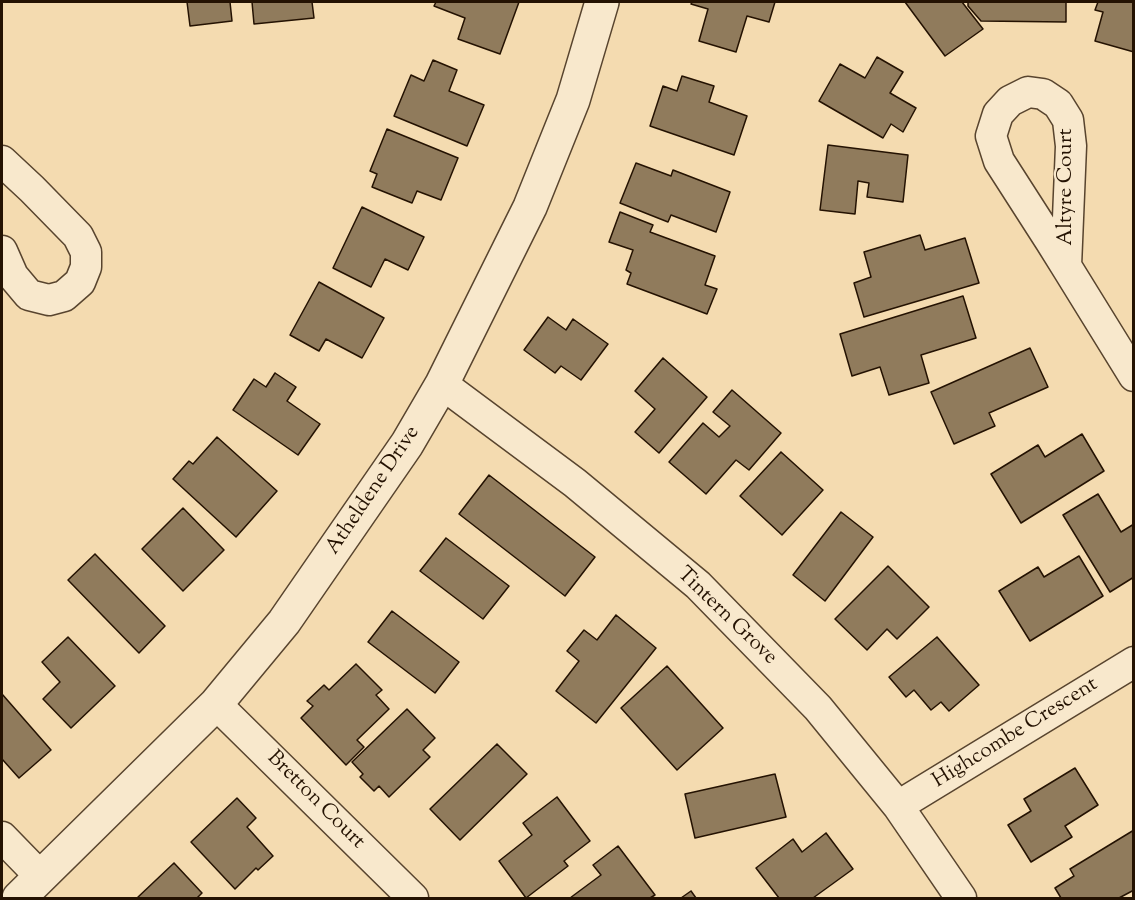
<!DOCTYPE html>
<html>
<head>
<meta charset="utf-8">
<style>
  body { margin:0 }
  #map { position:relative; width:1135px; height:900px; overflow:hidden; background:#f4dbb0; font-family:"Sorts Mill Goudy",serif }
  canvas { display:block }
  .frame { position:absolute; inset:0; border:3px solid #241202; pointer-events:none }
</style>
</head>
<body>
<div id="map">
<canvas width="1135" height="900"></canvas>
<div class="frame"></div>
</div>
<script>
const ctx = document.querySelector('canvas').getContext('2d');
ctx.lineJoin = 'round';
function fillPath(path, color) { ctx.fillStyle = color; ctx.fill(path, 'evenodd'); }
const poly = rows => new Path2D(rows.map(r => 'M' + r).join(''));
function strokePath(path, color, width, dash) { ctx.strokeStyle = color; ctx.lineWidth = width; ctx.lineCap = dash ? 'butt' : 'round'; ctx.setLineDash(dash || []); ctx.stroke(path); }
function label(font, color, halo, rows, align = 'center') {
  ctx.font = font + ' "Sorts Mill Goudy",serif'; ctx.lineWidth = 4.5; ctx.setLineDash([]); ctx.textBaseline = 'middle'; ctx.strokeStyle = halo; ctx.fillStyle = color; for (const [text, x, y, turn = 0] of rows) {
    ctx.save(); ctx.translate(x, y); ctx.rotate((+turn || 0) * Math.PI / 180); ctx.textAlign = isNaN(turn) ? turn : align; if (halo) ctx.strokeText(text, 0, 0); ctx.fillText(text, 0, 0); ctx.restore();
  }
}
const building = poly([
  [187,2,230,2,232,21,190,26,187,2],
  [252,2,312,2,314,18,254,24,252,2],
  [436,2,519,2,500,54,458,39,465,18,434,6,436,2],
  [692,2,775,2,769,22,747,16,736,52,699,41,708,9,691,4,692,2],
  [905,2,962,2,983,29,945,56,905,2],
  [968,2,1066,2,1066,22,981,21,968,6,968,2],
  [1098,2,1134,2,1134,52,1095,41,1103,12,1095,10,1098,2],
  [877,57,903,72,890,93,916,108,903,132,891,124,883,138,819,101,840,64,865,78,877,57],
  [433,60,457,70,449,91,484,105,467,146,394,116,411,75,424,81,433,60],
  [682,76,714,86,709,102,747,116,734,155,650,126,663,86,677,91,682,76],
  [387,129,458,158,441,200,417,191,412,203,372,187,377,174,370,171,387,129],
  [828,145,908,155,903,202,867,197,869,183,858,181,855,214,820,210,828,145],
  [636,163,671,176,673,170,730,192,716,232,671,215,668,222,620,203,636,163],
  [362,207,424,237,408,270,385,259,371,287,333,268,362,207],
  [620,212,653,225,650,232,715,256,705,285,717,289,707,314,627,284,631,273,626,270,633,250,609,242,620,212],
  [920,235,925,250,965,238,979,283,864,317,854,283,871,277,864,252,920,235],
  [319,282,384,318,362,358,326,339,319,351,290,335,319,282],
  [963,296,976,338,921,355,929,383,889,395,880,367,852,376,840,334,963,296],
  [548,317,566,330,573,319,608,344,581,380,561,366,555,373,524,350,548,317],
  [1030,348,1048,387,989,413,995,426,954,444,931,392,1030,348],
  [663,358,707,397,659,453,635,432,655,409,635,391,663,358],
  [275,373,296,387,287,401,320,424,298,455,233,410,254,379,266,387,275,373],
  [732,390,781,433,749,470,736,460,706,494,669,462,703,423,719,437,730,426,713,412,732,390],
  [1082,434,1104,471,1021,523,991,474,1038,445,1045,457,1082,434],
  [217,437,277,491,236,537,173,479,189,461,193,464,217,437],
  [781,452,823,490,782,535,740,496,781,452],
  [489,475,595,557,565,596,459,514,489,475],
  [1098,494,1121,532,1134,524,1134,577,1110,592,1063,515,1098,494],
  [183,508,224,550,183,591,142,549,183,508],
  [841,512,873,537,825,601,793,575,841,512],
  [446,538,509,586,483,619,420,571,446,538],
  [95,554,165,626,139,653,68,580,95,554],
  [1079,556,1103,596,1030,641,999,591,1038,567,1044,577,1079,556],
  [888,566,929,607,897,639,887,629,867,650,835,619,888,566],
  [392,611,459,662,435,693,368,642,392,611],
  [616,615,656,648,596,723,556,691,579,661,567,651,584,630,597,640,616,615],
  [68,637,115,686,71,728,43,699,60,682,42,662,68,637],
  [937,637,979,685,949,711,941,702,931,710,914,690,906,697,889,677,937,637],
  [356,664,382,690,376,695,389,709,357,740,364,747,346,765,301,718,313,706,307,701,324,685,329,690,356,664],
  [667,666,723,728,677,770,621,708,667,666],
  [2,694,51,750,19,778,2,759,2,694],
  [407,709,435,738,423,750,430,757,389,797,379,786,374,791,360,777,363,774,352,762,407,709],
  [497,744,527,774,460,840,430,809,497,744],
  [1075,768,1098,805,1065,826,1072,837,1031,862,1008,825,1031,811,1024,799,1075,768],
  [775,774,786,817,695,838,685,794,775,774],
  [557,797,590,841,564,861,568,866,526,898,499,861,532,835,523,823,557,797],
  [237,798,256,818,247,827,273,856,258,870,256,868,235,889,191,842,237,798],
  [1134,830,1134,890,1119,898,1061,898,1055,888,1074,876,1070,869,1134,830],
  [826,833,853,869,813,898,779,898,756,868,793,839,802,852,826,833],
  [618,846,655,895,650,898,570,898,601,875,593,865,618,846],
  [174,863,202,893,197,898,137,898,174,863],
  [691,891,696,898,681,898,691,891]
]);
fillPath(building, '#907b5c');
strokePath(building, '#241202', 1.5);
const minor = poly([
  [2,161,32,189,78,236,86,252,86,267,80,282,64,296,49,300,29,295,13,276,2,251],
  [1066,266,1071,146,1068,120,1058,104,1043,94,1028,92,1010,101,998,114,991,136,999,161,1051,242,1066,266,1134,376],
  [442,384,575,483,698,585,818,708,898,806,961,898],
  [216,704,413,898],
  [898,806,1134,662],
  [2,837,40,876]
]);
const tertiary = poly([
  [19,898,216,704,284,622,407,444,442,384,530,207,573,100,602,2]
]);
strokePath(minor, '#58442e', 33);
strokePath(tertiary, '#58442e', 36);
strokePath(minor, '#f8e8cc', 30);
strokePath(tertiary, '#f8e8cc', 33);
label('21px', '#241202', '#f8e8cc', [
  ["Altyre Court",1067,187,-90],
  ["Atheldene Drive",374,491,-56],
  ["Tintern Grove",726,617,44],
  ["Highcombe Crescent",1016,734,-32],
  ["Bretton Court",315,801,45]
]);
</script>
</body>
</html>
